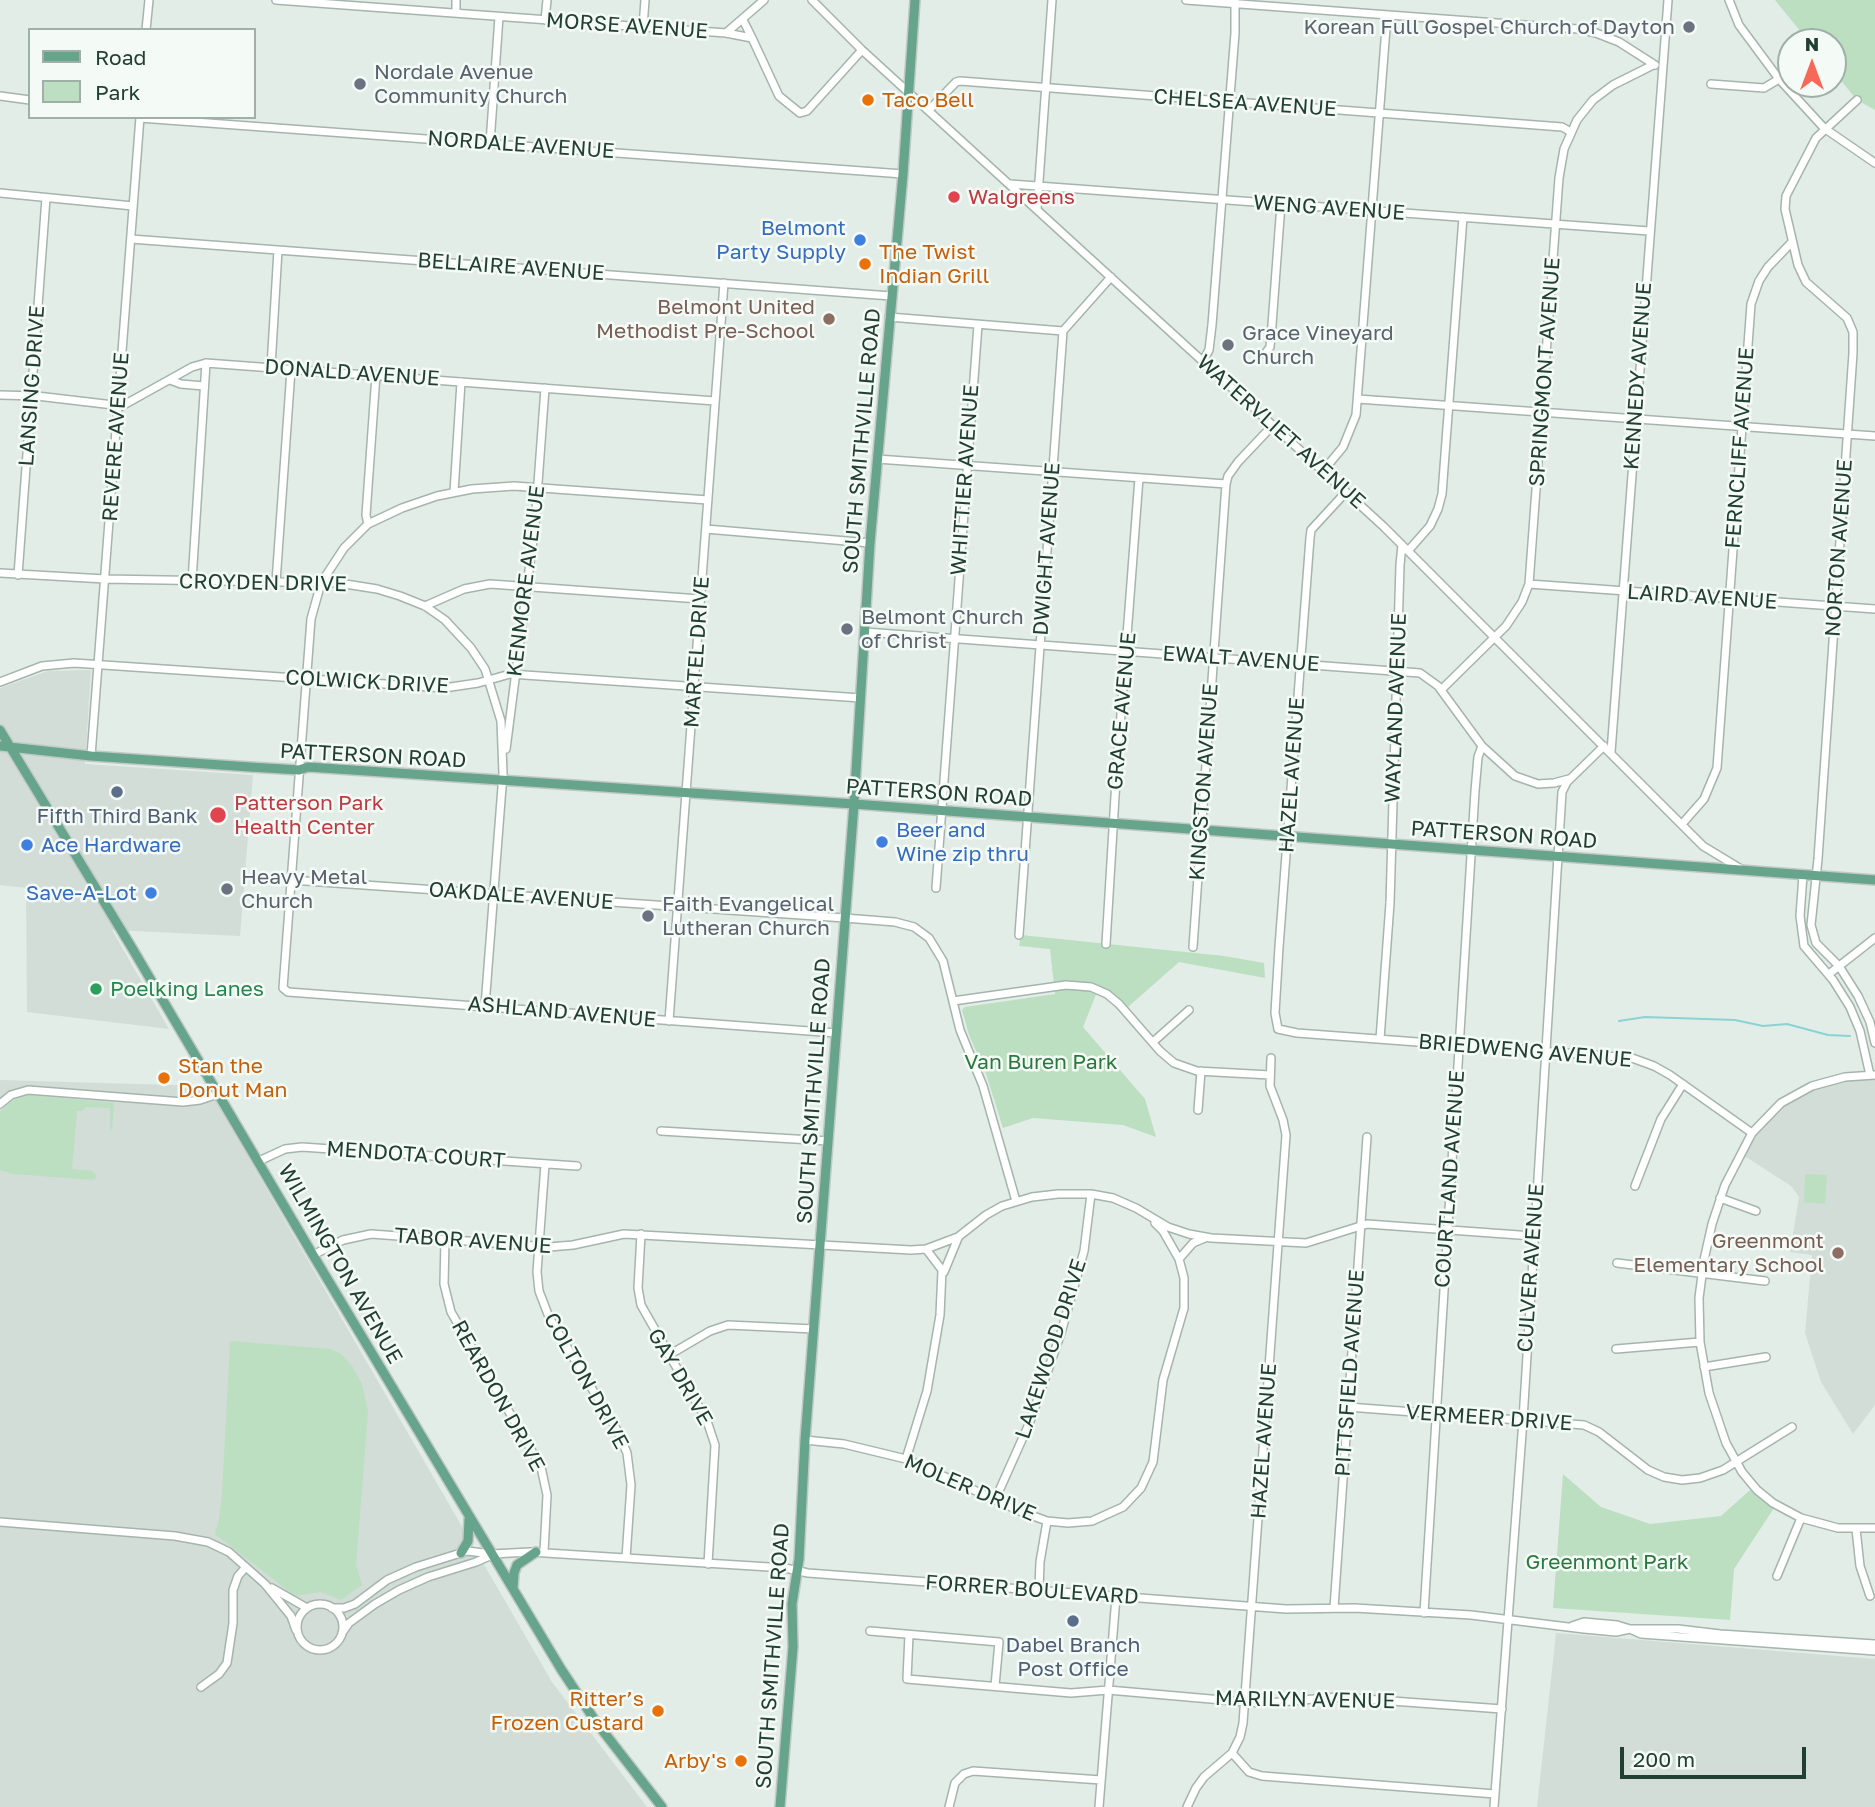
<!DOCTYPE html>
<html>
<head>
<meta charset="utf-8">
<style>
  body { margin:0 }
  #map { position:relative; width:1875px; height:1807px; overflow:hidden; background:#e3ede7; font-family:"Golos Text",sans-serif }
  canvas { display:block }
  .legend { position:absolute; left:28px; top:28px; width:228px; height:91px; box-sizing:border-box; background:#f4faf6; border:2px solid #a0afa8; margin:0; padding:9px 12px; list-style:none; font-size:21px; color:#223f33 }
  .legend li { display:flex; align-items:center; gap:14px; height:35px }
  .legend b { width:35px; border:2px solid #a0afa8 }
  .north { position:absolute; left:1777px; top:28px; width:70px; height:70px; box-sizing:border-box; background:#f4faf6; border:2px solid #a0afa8; border-radius:50%; rotate:0deg; font-size:19px; font-weight:700; line-height:28px; text-align:center; color:#223f33 }
  .north::after { content:''; display:block; margin:auto; width:24px; height:32px; background:#f66858; clip-path:polygon(50% 0,100% 100%,50% 72%,0 100%) }
  .scale { position:absolute; left:1620px; top:1747px; width:186px; height:32px; box-sizing:border-box; border:4px solid #223f33; border-top:0; padding-left:9px; font-size:21px; line-height:24px; white-space:nowrap; color:#223f33; -webkit-text-stroke:5px #f4faf6; paint-order:stroke }
</style>
</head>
<body>
<div id="map">
<canvas width="1875" height="1807"></canvas>
<ul class="legend">
<li><b style="height:9px;background:#66a48b"></b>Road</li>
<li><b style="height:19px;background:#bbdfc0"></b>Park</li>
</ul>
<div class="north">N</div>
<div class="scale">200 m</div>
</div>
<script>
const ctx = document.querySelector('canvas').getContext('2d');
ctx.lineJoin = 'round';
function fillPath(path, color) { ctx.fillStyle = color; ctx.fill(path, 'evenodd'); }
const poly = rows => new Path2D(rows.map(r => 'M' + r).join(''));
function strokePath(path, color, width, dash) { ctx.strokeStyle = color; ctx.lineWidth = width; ctx.lineCap = dash ? 'butt' : 'round'; ctx.setLineDash(dash || []); ctx.stroke(path); }
function label(font, color, halo, rows, align = 'center') {
  ctx.font = font + ' "Golos Text",sans-serif'; ctx.lineWidth = 5; ctx.setLineDash([]); ctx.textBaseline = 'middle'; ctx.strokeStyle = halo; ctx.fillStyle = color; for (const [text, x, y, turn = 0] of rows) {
    ctx.save(); ctx.translate(x, y); ctx.rotate((+turn || 0) * Math.PI / 180); ctx.textAlign = isNaN(turn) ? turn : align; if (halo) ctx.strokeText(text, 0, 0); ctx.fillText(text, 0, 0); ctx.restore();
  }
}
fillPath(poly([
  [91,670,85,764,253,775,240,936,112,930,169,1029,27,1012,26,888,0,885,0,688,48,671],
  [1875,1075,1875,1405,1853,1434,1821,1382,1805,1333,1812,1255,1790,1252,1799,1197,1791,1186,1740,1153,1768,1115,1812,1086],
  [0,1080,207,1086,552,1682,647,1807,0,1807],
  [1556,1633,1875,1659,1875,1807,1537,1807]
]), '#d1ddd6');
fillPath(poly([
  [1775,0,1875,0,1875,110,1857,100,1833,71,1833,42,1809,42],
  [1021,935,1224,956,1264,963,1265,978,1179,962,1128,1007,1114,994,1099,987,1083,1027,1145,1099,1156,1137,1123,1125,1033,1118,1003,1128,986,1074,969,1035,962,1010,965,1007,1055,994,1050,949,1019,946],
  [27,1095,114,1103,112,1130,110,1128,110,1108,86,1107,82,1111,77,1111,72,1169,92,1171,97,1176,94,1180,13,1174,0,1170,0,1112,12,1101],
  [1805,1174,1827,1175,1825,1204,1804,1202],
  [230,1341,331,1349,341,1354,352,1366,362,1384,368,1412,356,1565,362,1585,341,1600,321,1592,295,1596,215,1534,219,1520,222,1495],
  [1563,1474,1601,1507,1650,1524,1721,1516,1750,1490,1774,1508,1734,1569,1730,1620,1553,1608]
]), '#bbdfc0');
strokePath(poly([
  [1619,1021,1645,1017,1735,1020,1763,1026,1787,1024,1828,1035,1850,1036]
]), '#8ad3d4', 2);
const minor = poly([
  [276,0,726,33,752,38,779,96,800,113,807,111,862,50],
  [812,0,862,50,1383,526,1703,846,1741,869],
  [1186,0,1578,29,1596,33,1619,42,1655,65],
  [1729,0,1739,25,1779,79,1824,128,1875,163],
  [456,13,456,0],
  [545,20,547,0],
  [743,20,752,38],
  [643,27,645,0],
  [146,30,149,0],
  [726,33,764,0],
  [1711,84,1764,88,1779,79],
  [0,96,30,100],
  [1857,100,1816,138,1786,196,1785,209,1798,265,1806,282,1847,318,1853,332,1853,353,1818,859,1811,925,1816,943,1839,966,1858,996,1870,1022,1875,1043],
  [929,110,956,82,960,81,1562,127,1571,132],
  [140,118,903,174],
  [490,143,499,17],
  [1010,184,1649,231],
  [0,193,133,206],
  [1037,209,1052,0],
  [131,239,891,296],
  [889,317,1063,331,1111,277],
  [1265,354,1270,347,1272,325,1281,204],
  [1203,361,1209,350,1212,325,1235,33,1235,1],
  [271,367,278,250],
  [170,380,181,384,204,386],
  [0,395,37,396,122,406,192,367,206,363,715,401],
  [1358,399,1875,436],
  [877,459,1226,484],
  [1323,471,1343,447,1356,415,1387,15],
  [454,492,461,382],
  [1346,492,1311,530,1310,538,1279,947,1275,1013,1278,1029,1297,1033,1632,1058,1654,1066,1670,1075,1752,1133],
  [708,500,514,486,472,489,437,496,402,508,368,524,344,548,321,583,311,619,283,988,288,992,836,1033],
  [368,524,366,515,376,375],
  [706,529,870,543],
  [1408,551,1430,526,1438,509,1442,494,1463,217],
  [0,573,105,579,339,583,377,589,400,596,425,606,445,620,471,648,485,669,501,721,503,774,485,1006],
  [18,575,46,198],
  [192,581,206,363],
  [276,582,291,370],
  [1529,584,1875,609],
  [425,606,464,589,490,584,700,599],
  [865,632,1420,673,1438,686,1482,746,1515,776,1538,784,1554,783,1569,779],
  [0,682,42,666,74,663,444,688,478,683,510,674,861,698],
  [1441,690,1506,626,1522,602,1529,584,1559,178,1564,149,1577,120,1593,100,1613,85,1653,65],
  [506,749,535,524,545,388],
  [1611,752,1668,0],
  [91,756,140,117],
  [1682,824,1704,799,1717,768,1751,304,1759,281,1768,267,1792,242],
  [1803,875,1800,916,1804,946,1833,980,1850,1007,1860,1031,1870,1075],
  [291,880,845,918,895,922,914,927,929,938,943,961,960,1030,983,1086,1016,1201],
  [936,888,978,325],
  [1019,935,1063,331],
  [1106,944,1116,780,1139,478],
  [1193,947,1226,484,1228,476,1238,462,1273,425],
  [1829,974,1875,938],
  [953,1001,1066,985,1091,987,1107,994,1119,1004,1160,1051,1174,1063,1197,1071,1270,1075],
  [669,1021,724,283],
  [1380,1039,1390,903,1400,565,1402,545],
  [1153,1042,1189,1010],
  [1875,1075,1845,1077,1812,1086,1781,1103,1752,1133,1725,1185,1712,1224,1704,1260,1699,1298,1700,1342,1709,1393,1726,1443,1742,1472,1757,1490,1773,1503,1801,1518,1838,1528,1875,1528],
  [0,1104,11,1095,28,1090,183,1102,200,1100,218,1094],
  [1198,1110,1201,1071],
  [661,1131,828,1141],
  [259,1161,285,1149,302,1147,577,1166],
  [545,1164,537,1272,539,1291,549,1317,618,1432,627,1453,631,1485,626,1558],
  [1635,1186,1661,1119,1683,1084],
  [1720,1198,1756,1211],
  [641,1234,638,1288,641,1305,707,1421,715,1445,708,1564],
  [445,1240,444,1284,451,1312,541,1467,547,1495,544,1552],
  [313,1255,343,1240,371,1234,549,1247,573,1245,624,1234,911,1250,926,1249,958,1237,986,1215,1002,1206,1032,1197,1058,1194,1091,1194,1113,1198,1136,1208,1168,1227,1189,1234,1211,1238,1306,1243,1367,1224,1533,1236],
  [1179,1259,1193,1243,1205,1238],
  [1617,1263,1765,1281],
  [944,1272,958,1238],
  [1616,1349,1700,1342],
  [669,1355,710,1331,728,1325,814,1329],
  [1704,1367,1766,1357],
  [1348,1407,1584,1425,1599,1432,1648,1470,1664,1477,1682,1480,1700,1478,1723,1470,1792,1427],
  [805,1440,844,1444,906,1459,1022,1512,1047,1521,1068,1523,1092,1521,1123,1507,1141,1488,1153,1462,1163,1380,1184,1308,1184,1278,1179,1259,1163,1231,1155,1223],
  [906,1459,927,1391,940,1315,942,1270,926,1249],
  [995,1500,1029,1424,1061,1333,1084,1251,1091,1194],
  [0,1522,175,1536,208,1542,229,1552,265,1584,291,1616,296,1630],
  [1856,1529,1860,1566,1870,1596],
  [1777,1576,1801,1518],
  [272,1588,307,1608],
  [1039,1589,1040,1562,1047,1521],
  '297 1627a23 23 0 1 1 46 0a23 23 0 1 1-46 0Z',
  [332,1608,344,1608,355,1604,387,1580,416,1567,467,1551,492,1554,530,1552,785,1568,808,1573,1286,1609,1355,1608,1471,1615,1584,1629,1616,1632,1630,1629,1641,1634,1875,1651],
  [1334,1608,1367,1137],
  [1424,1613,1475,791,1478,757,1482,746],
  [1572,1626,1584,1622,1617,1625,1630,1629,1678,1629,1720,1634,1875,1644],
  [870,1631,999,1642,995,1686],
  [342,1633,349,1623,375,1604,399,1590,428,1577,476,1562,492,1555],
  [909,1635,907,1679,1071,1693,1108,1690,1245,1702,1268,1703,1337,1697,1502,1709],
  [201,1687,219,1674,227,1663,233,1623,233,1590,238,1576,246,1567],
  [1232,1753,1249,1772,1262,1776,1495,1794],
  [949,1807,955,1783,964,1774,973,1771,1101,1780],
  [1099,1807,1116,1597],
  [1187,1807,1196,1788,1204,1777,1232,1753,1240,1737,1243,1723,1286,1135,1283,1120,1270,1086,1271,1058],
  [1494,1807,1523,1420,1562,792,1567,782,1604,746]
]);
const major = poly([
  [0,730,132,948,313,1255,561,1669,596,1722,662,1807],
  [0,746,91,756,250,767,299,770,308,767,854,804,1875,880],
  [461,1553,468,1541,469,1519],
  [513,1589,514,1573,517,1565,536,1552],
  [780,1807,793,1647,792,1604,799,1559,805,1440,854,804,870,543,903,174,915,0]
]);
strokePath(minor, '#a5b5ad', 10);
strokePath(major, '#c1c9c6', 12);
strokePath(minor, '#fff', 7);
strokePath(major, '#66a48b', 9);
for (const [x, y, r, color] of [
  [1689,27,7,"#6b7280"],
  [360,84,7,"#6b7280"],
  [868,100,7,"#e8710a"],
  [954,197,7,"#e0444e"],
  [860,240,7,"#3f7fe0"],
  [865,264,7,"#e8710a"],
  [829,319,7,"#8d6e63"],
  [1228,345,7,"#6b7280"],
  [847,629,7,"#6b7280"],
  [117,792,7,"#5c6f8a"],
  [218,815,9,"#e0444e"],
  [882,842,7,"#3f7fe0"],
  [27,845,7,"#3f7fe0"],
  [227,889,7,"#6b7280"],
  [151,893,7,"#3f7fe0"],
  [648,916,7,"#6b7280"],
  [96,989,7,"#2e9e5b"],
  [164,1078,7,"#e8710a"],
  [1838,1253,7,"#8d6e63"],
  [1073,1621,7,"#5c6f8a"],
  [658,1711,7,"#e8710a"],
  [741,1761,7,"#e8710a"]
]) { const dot = new Path2D(); dot.arc(x, y, r, 0, 2 * Math.PI); ctx.fillStyle = color; ctx.fill(dot); strokePath(dot, '#f4faf6', 2.5); }
label('21px', '#223f33', '#f4faf6', [
  ["MORSE AVENUE",627,26,4],
  ["CHELSEA AVENUE",1245,103,4],
  ["NORDALE AVENUE",521,145,4],
  ["WENG AVENUE",1329,208,4],
  ["BELLAIRE AVENUE",511,267,4],
  ["SPRINGMONT AVENUE",1545,372,-86],
  ["DONALD AVENUE",352,373,4],
  ["KENNEDY AVENUE",1638,376,-86],
  ["LANSING DRIVE",32,386,-86],
  ["WATERVLIET AVENUE",1281,432,42],
  ["REVERE AVENUE",116,437,-86],
  ["SOUTH SMITHVILLE ROAD",862,441,-85],
  ["FERNCLIFF AVENUE",1740,448,-86],
  ["WHITTIER AVENUE",965,480,-86],
  ["NORTON AVENUE",1839,548,-86],
  ["DWIGHT AVENUE",1047,549,-86],
  ["KENMORE AVENUE",526,581,-83],
  ["CROYDEN DRIVE",263,583,1],
  ["LAIRD AVENUE",1702,597,4],
  ["MARTEL DRIVE",697,652,-86],
  ["EWALT AVENUE",1241,659,4],
  ["COLWICK DRIVE",367,682,3],
  ["WAYLAND AVENUE",1396,708,-88],
  ["GRACE AVENUE",1122,711,-85],
  ["PATTERSON ROAD",373,756,3],
  ["HAZEL AVENUE",1292,775,-86],
  ["KINGSTON AVENUE",1204,782,-86],
  ["PATTERSON ROAD",939,793,4],
  ["PATTERSON ROAD",1504,835,4],
  ["OAKDALE AVENUE",521,896,4],
  ["ASHLAND AVENUE",562,1012,5],
  ["BRIEDWENG AVENUE",1525,1051,5],
  ["SOUTH SMITHVILLE ROAD",814,1091,-86],
  ["MENDOTA COURT",416,1155,4],
  ["COURTLAND AVENUE",1450,1179,-86],
  ["TABOR AVENUE",473,1241,4],
  ["WILMINGTON AVENUE",340,1264,60],
  ["CULVER AVENUE",1531,1268,-86],
  ["LAKEWOOD DRIVE",1051,1349,-72],
  ["PITTSFIELD AVENUE",1350,1373,-86],
  ["GAY DRIVE",680,1377,60],
  ["COLTON DRIVE",586,1381,61],
  ["REARDON DRIVE",498,1396,61],
  ["VERMEER DRIVE",1489,1418,4],
  ["HAZEL AVENUE",1264,1441,-86],
  ["MOLER DRIVE",970,1488,23],
  ["FORRER BOULEVARD",1032,1590,4],
  ["SOUTH SMITHVILLE ROAD",773,1656,-86],
  ["MARILYN AVENUE",1305,1700,1]
]);
label('21px', '#5b616d', '#f4faf6', [
  ["Korean Full Gospel Church of Dayton",1675,27,"right"],
  ["Nordale Avenue",374,72],
  ["Community Church",374,96],
  ["Grace Vineyard",1242,333],
  ["Church",1242,357],
  ["Belmont Church",861,617],
  ["of Christ",861,641],
  ["Heavy Metal",241,877],
  ["Church",241,901],
  ["Faith Evangelical",662,904],
  ["Lutheran Church",662,928]
], 'left');
label('21px', '#c56008', '#f4faf6', [
  ["Taco Bell",882,100],
  ["The Twist",879,252],
  ["Indian Grill",879,276],
  ["Stan the",178,1066],
  ["Donut Man",178,1090],
  ["Ritter’s",644,1699,"right"],
  ["Frozen Custard",644,1723,"right"],
  ["Arby's",727,1761,"right"]
], 'left');
label('21px', '#be3a42', '#f4faf6', [
  ["Walgreens",968,197],
  ["Patterson Park",234,803],
  ["Health Center",234,827]
], 'left');
label('21px', '#366cbe', '#f4faf6', [
  ["Belmont",846,228],
  ["Party Supply",846,252],
  ["Beer and",896,830,"left"],
  ["Wine zip thru",896,854,"left"],
  ["Ace Hardware",41,845,"left"],
  ["Save-A-Lot",137,893]
], 'right');
label('21px', '#785e54', '#f4faf6', [
  ["Belmont United",815,307],
  ["Methodist Pre-School",815,331],
  ["Greenmont",1824,1241],
  ["Elementary School",1824,1265]
], 'right');
label('21px', '#4e5e75', '#f4faf6', [
  ["Fifth Third Bank",117,816],
  ["Dabel Branch",1073,1645],
  ["Post Office",1073,1669]
]);
label('21px', '#27864d', '#f4faf6', [
  ["Poelking Lanes",110,989]
], 'left');
label('21px', '#2b783d', '#f4faf6', [
  ["Van Buren Park",1041,1062],
  ["Greenmont Park",1607,1562]
]);
</script>
</body>
</html>
